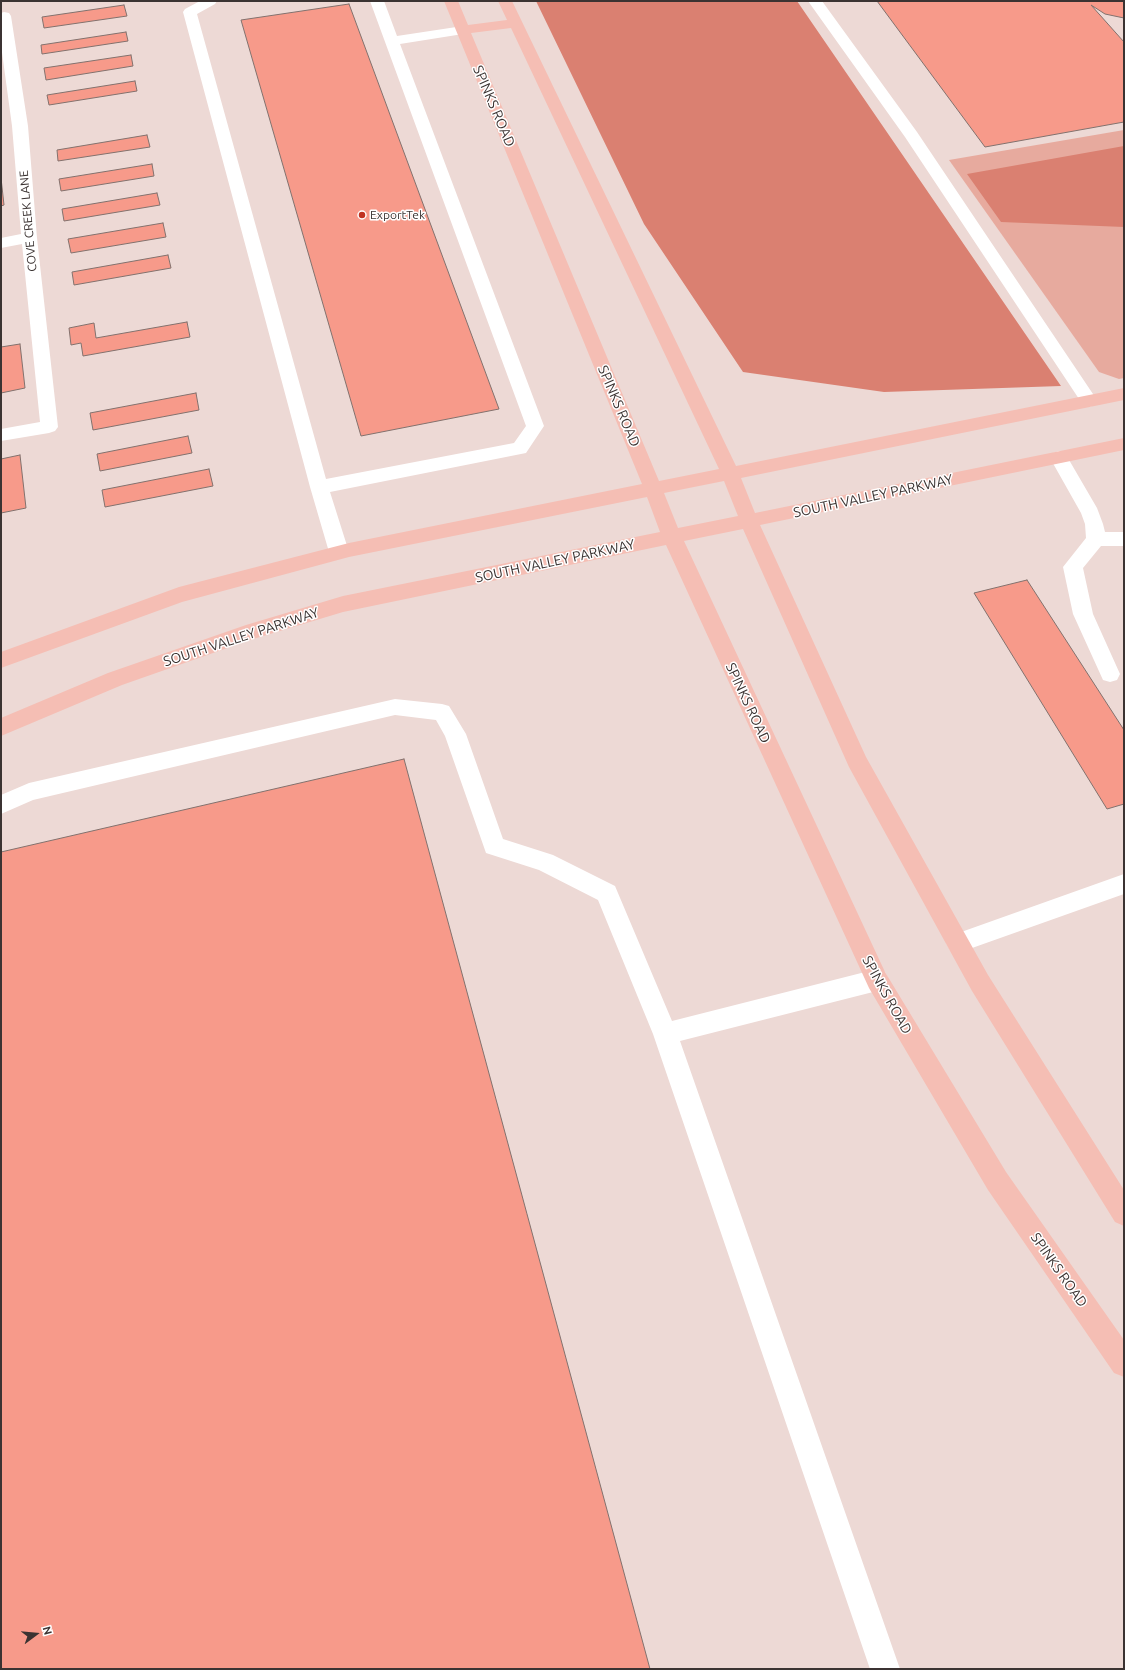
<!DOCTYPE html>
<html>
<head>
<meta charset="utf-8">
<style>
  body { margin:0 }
  #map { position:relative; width:1125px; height:1670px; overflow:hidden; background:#edd9d5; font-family:Ubuntu,sans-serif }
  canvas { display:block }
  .frame { position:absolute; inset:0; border:2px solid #3b3332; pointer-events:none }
  .north { position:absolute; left:16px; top:1614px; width:40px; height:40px; -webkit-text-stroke:3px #fff; paint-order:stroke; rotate:74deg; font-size:11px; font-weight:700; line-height:16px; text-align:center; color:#3b3332 }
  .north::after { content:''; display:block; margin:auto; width:14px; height:18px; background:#3b3332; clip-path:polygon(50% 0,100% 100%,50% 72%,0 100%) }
</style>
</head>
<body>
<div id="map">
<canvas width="1125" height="1670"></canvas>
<div class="frame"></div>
<div class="north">N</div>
</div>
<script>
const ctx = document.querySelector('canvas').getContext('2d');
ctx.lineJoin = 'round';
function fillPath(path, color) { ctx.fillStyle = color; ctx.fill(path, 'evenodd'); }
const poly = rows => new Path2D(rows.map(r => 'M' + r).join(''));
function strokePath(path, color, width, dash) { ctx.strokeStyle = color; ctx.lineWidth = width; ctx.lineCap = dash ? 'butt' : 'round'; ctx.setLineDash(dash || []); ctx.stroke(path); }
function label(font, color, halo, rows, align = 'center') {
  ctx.font = font + ' Ubuntu,sans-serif'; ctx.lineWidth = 3; ctx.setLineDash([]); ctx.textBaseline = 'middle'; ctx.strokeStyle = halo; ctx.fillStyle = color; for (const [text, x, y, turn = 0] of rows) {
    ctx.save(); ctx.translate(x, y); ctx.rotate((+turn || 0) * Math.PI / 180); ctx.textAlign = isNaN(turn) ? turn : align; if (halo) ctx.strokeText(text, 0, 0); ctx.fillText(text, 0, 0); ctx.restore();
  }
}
fillPath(poly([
  [1124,130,1124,378,1119,379,1099,372,949,160]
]), '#e7aa9e');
fillPath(poly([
  [536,1,797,1,1061,386,884,392,743,372,644,224],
  [1124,146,1124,227,1001,222,967,174]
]), '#da8071');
const building = poly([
  [877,1,1124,1,1124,18,1105,14,1091,5,1124,42,1124,122,985,147,877,1],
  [349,4,499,409,361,436,241,20,349,4],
  [124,5,127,16,44,28,42,17,124,5],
  [126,32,128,41,42,54,41,45,126,32],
  [131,55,133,66,46,80,44,68,131,55],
  [135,81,137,91,49,105,47,95,135,81],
  [147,135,150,147,58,161,57,150,147,135],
  [152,164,154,176,61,191,59,179,152,164],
  [1,178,4,205,1,206,1,178],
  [157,193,160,205,64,221,62,209,157,193],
  [163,223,166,237,71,253,68,239,163,223],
  [168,255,171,268,74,285,72,272,168,255],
  [187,322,190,337,83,356,81,343,71,345,69,328,94,323,96,338,187,322],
  [20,344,25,388,1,393,1,347,20,344],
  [196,393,199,410,93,430,90,413,196,393],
  [188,436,192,453,100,471,97,454,188,436],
  [20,455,26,508,1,513,1,459,20,455],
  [209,469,213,486,105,507,102,490,209,469],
  [1027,580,1124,730,1124,804,1107,809,974,593,1027,580],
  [404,759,650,1669,1,1669,1,852,404,759]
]);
fillPath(building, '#f79a8a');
strokePath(building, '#82716d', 1);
fillPath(poly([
  [200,1,217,1,215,4,197,14,326,479,514,443,526,426,370,1,384,1,397,36,463,26,468,27,470,30,468,33,463,34,400,44,544,426,526,453,330,492,349,552,346,557,339,559,332,557,329,552,310,487,183,12,185,9,200,1],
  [808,1,822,1,917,132,1095,397,1098,401,1095,405,1089,407,1083,405,905,137,808,1],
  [4,12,9,13,11,16,28,126,37,238,58,427,55,431,49,433,1,441,1,429,40,422,22,244,1,248,1,238,21,234,12,126,1,45,1,13,4,12],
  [1059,451,1065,453,1097,508,1103,524,1105,532,1124,532,1124,546,1101,546,1083,568,1093,614,1120,674,1117,680,1110,682,1103,680,1073,614,1063,567,1086,538,1085,524,1081,513,1050,458,1053,453,1059,451],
  [395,699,442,704,449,706,466,734,503,839,553,855,615,886,672,1021,877,969,885,972,889,980,885,988,877,991,680,1041,900,1669,870,1669,653,1034,598,900,539,870,486,853,445,736,436,720,395,715,33,800,1,814,1,795,29,783,395,699],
  [1124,874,1124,894,958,953,950,950,946,943,950,936,1124,874]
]), '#fff');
fillPath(poly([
  [444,1,458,1,468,25,507,20,498,1,512,1,736,466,1124,388,1124,400,741,478,755,513,1124,438,1124,450,760,525,866,757,988,975,1124,1190,1124,1226,1115,1222,972,991,849,767,743,529,684,541,885,972,1006,1172,1124,1340,1124,1377,1114,1373,988,1190,869,988,666,545,343,612,250,640,122,685,1,736,1,718,108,673,246,625,343,596,660,532,647,497,349,557,182,602,1,668,1,652,179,587,349,543,642,484,444,1],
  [511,28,719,469,659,481,471,33,511,28],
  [724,481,738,516,678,528,664,493,724,481]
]), '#f5beb4');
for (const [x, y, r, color] of [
  [362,215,4,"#c03322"]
]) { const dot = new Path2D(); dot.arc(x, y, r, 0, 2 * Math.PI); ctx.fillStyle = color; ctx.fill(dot); strokePath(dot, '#fff', 1.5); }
label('12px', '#3b3332', '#fff', [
  ["ExportTek",370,215]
], 'left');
label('12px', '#3b3332', '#fff', [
  ["COVE CREEK LANE",28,221,-95]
]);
label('14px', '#3b3332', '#fff', [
  ["SPINKS ROAD",494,106,67],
  ["SPINKS ROAD",619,406,67],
  ["SOUTH VALLEY PARKWAY",873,496,-12],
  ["SOUTH VALLEY PARKWAY",555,561,-12],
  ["SOUTH VALLEY PARKWAY",241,637,-18],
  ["SPINKS ROAD",748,703,65],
  ["SPINKS ROAD",887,995,61],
  ["SPINKS ROAD",1059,1270,55]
]);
</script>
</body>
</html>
